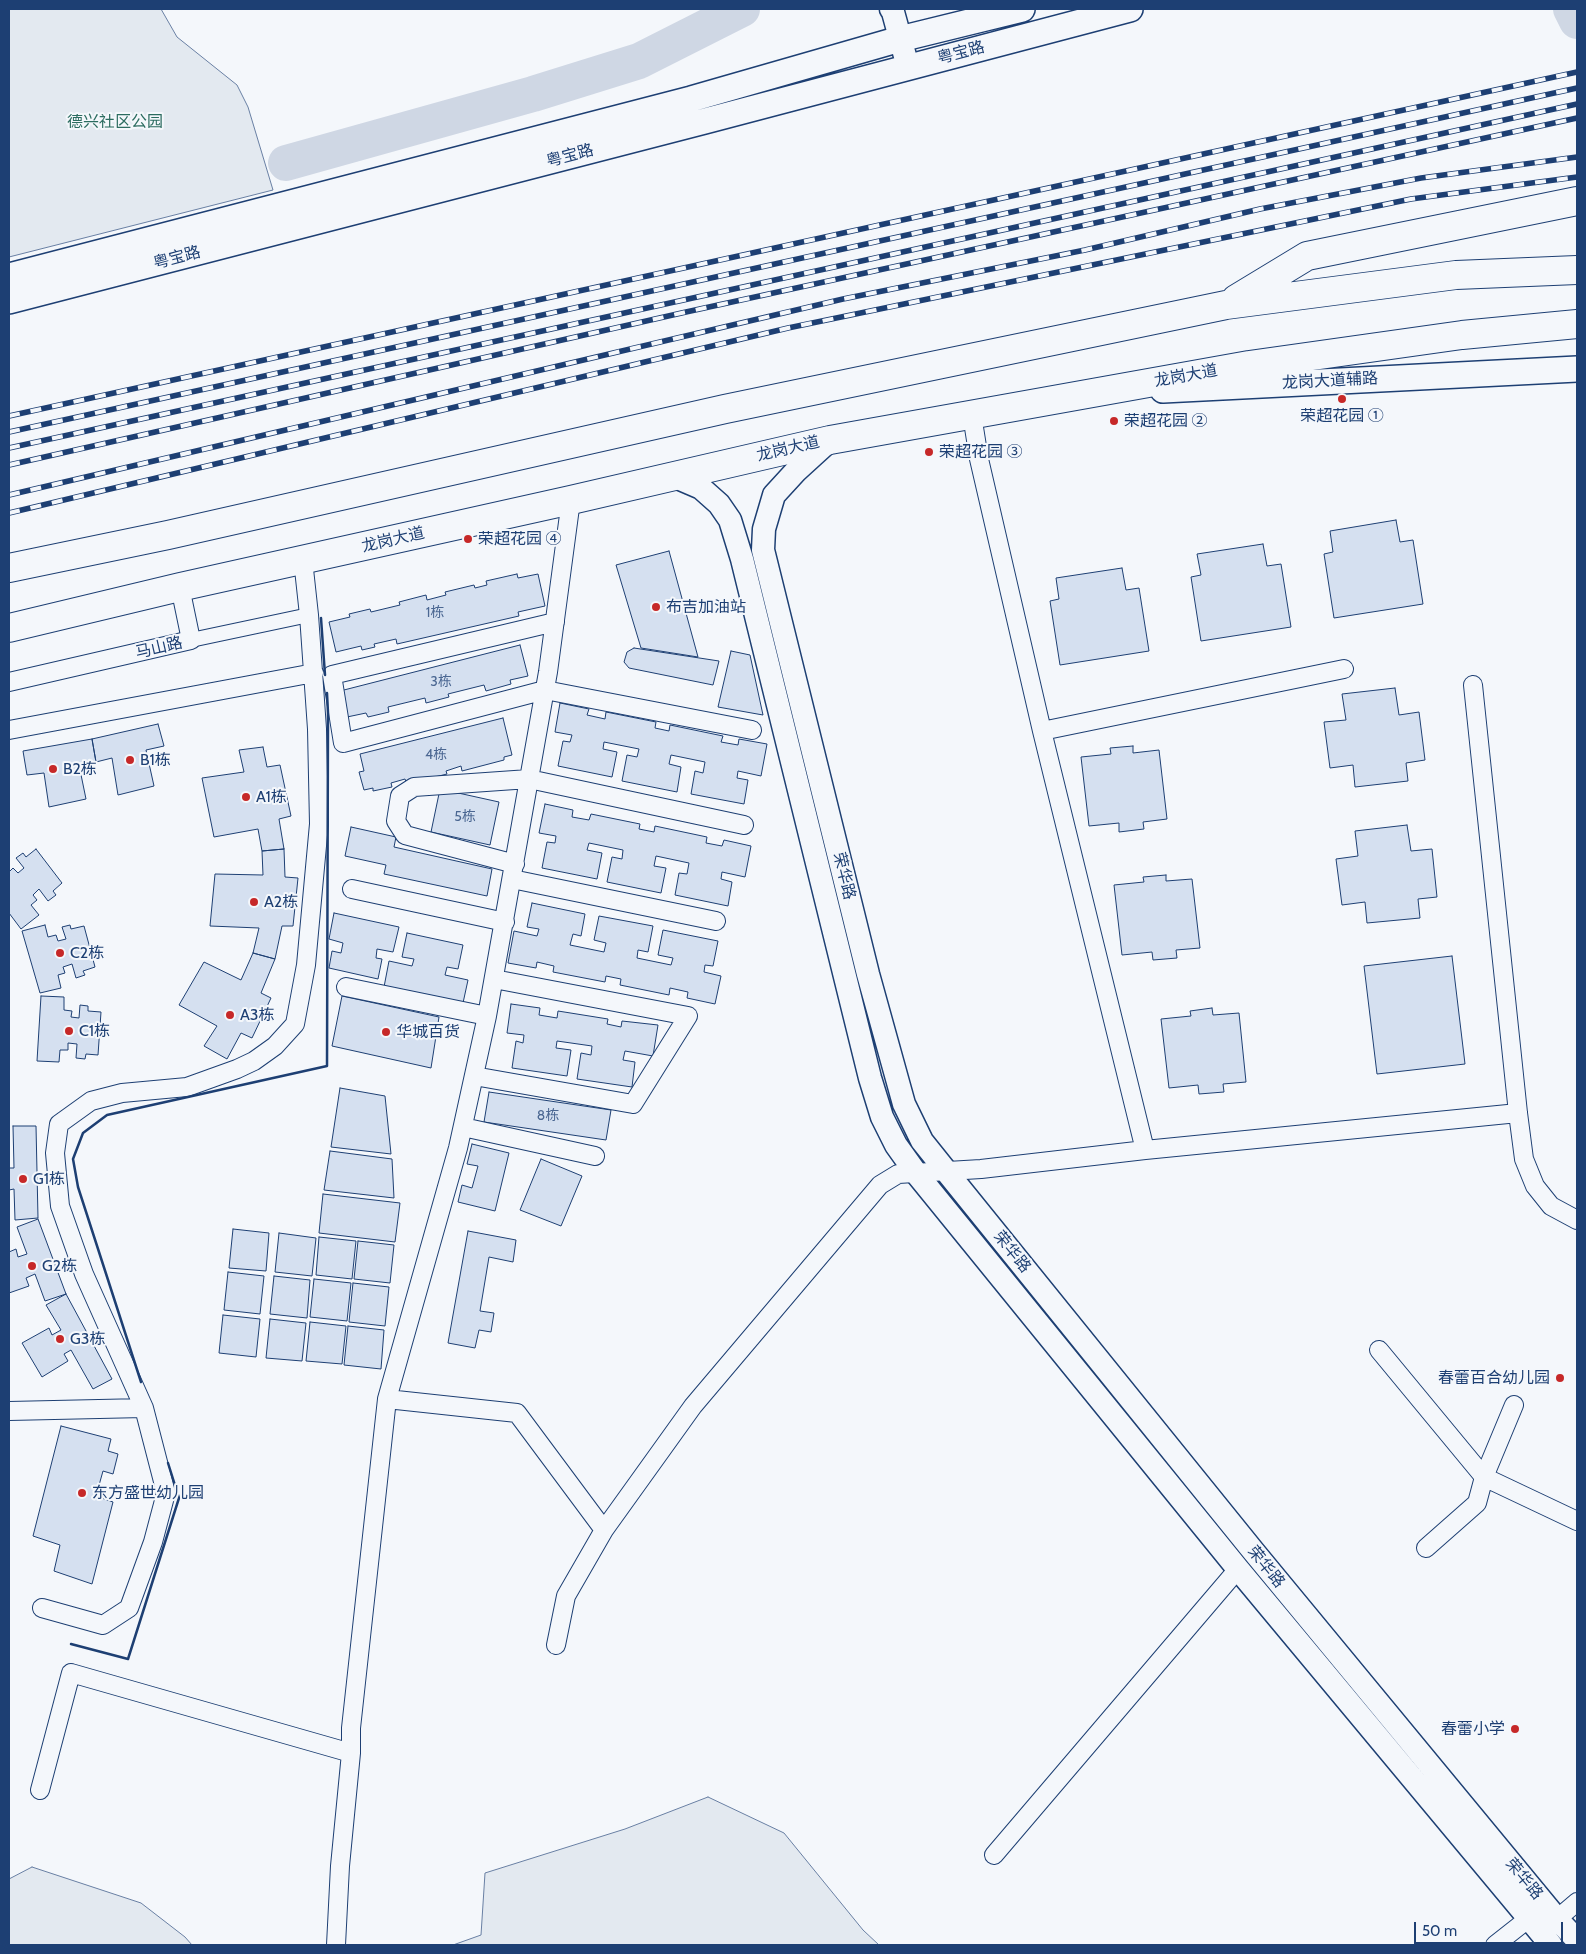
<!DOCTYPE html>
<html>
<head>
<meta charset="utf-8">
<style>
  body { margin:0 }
  #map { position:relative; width:1586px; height:1954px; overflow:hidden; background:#f4f7fb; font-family:Cabin,sans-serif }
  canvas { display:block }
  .frame { position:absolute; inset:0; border:10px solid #1d3f73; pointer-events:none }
  .scale { position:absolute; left:1414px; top:1922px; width:149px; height:22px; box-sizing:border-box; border:2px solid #1d3f73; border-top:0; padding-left:6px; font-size:15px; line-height:18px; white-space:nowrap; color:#1d3f73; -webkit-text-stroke:4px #f4f7fb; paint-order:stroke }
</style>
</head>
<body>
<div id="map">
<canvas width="1586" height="1954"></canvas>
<div class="frame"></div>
<div class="scale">50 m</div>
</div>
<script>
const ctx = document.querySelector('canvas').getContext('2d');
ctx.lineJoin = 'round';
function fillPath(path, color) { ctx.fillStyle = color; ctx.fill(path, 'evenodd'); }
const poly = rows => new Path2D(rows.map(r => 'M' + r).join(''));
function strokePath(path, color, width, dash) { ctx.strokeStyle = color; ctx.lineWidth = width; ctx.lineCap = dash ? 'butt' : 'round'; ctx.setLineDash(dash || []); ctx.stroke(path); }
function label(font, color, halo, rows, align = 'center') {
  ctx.font = font + ' Cabin,"Noto Sans SC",sans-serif'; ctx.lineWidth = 4; ctx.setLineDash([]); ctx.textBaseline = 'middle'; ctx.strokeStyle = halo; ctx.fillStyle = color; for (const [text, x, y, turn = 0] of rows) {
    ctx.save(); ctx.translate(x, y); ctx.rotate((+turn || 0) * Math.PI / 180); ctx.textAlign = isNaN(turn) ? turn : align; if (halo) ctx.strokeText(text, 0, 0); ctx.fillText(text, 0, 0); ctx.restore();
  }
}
const green = poly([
  [9,9,161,9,177,37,237,85,248,107,273,190,9,257,9,9],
  [708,1797,784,1833,863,1930,879,1945,453,1945,481,1935,485,1873,625,1829,708,1797],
  [32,1867,141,1903,185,1937,192,1945,9,1945,9,1879,32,1867]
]);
fillPath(green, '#e3e9f0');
strokePath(green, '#687fa3', 1);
strokePath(poly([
  [1571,9,1577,21],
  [286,163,533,94,639,61,742,9]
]), '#cfd7e4', 36);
const building = poly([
  [1396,520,1400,542,1413,540,1423,604,1334,618,1324,554,1333,552,1330,531,1396,520],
  [1263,544,1267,566,1281,564,1291,627,1201,641,1191,577,1201,575,1197,554,1263,544],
  [669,551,698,657,641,648,616,565,669,551],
  [1122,568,1126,590,1139,588,1149,651,1060,665,1050,601,1059,599,1056,578,1122,568],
  [517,574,518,578,538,574,545,606,518,612,519,616,397,644,396,639,374,644,375,647,362,650,361,646,336,652,329,622,350,617,349,614,370,609,371,612,400,605,399,602,426,595,427,600,446,595,445,592,474,585,475,588,487,585,486,581,517,574],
  [520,645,528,676,510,680,511,684,486,691,484,685,448,694,449,697,426,703,425,698,388,707,389,712,368,717,366,713,347,717,340,691,520,645],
  [634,648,719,661,713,685,629,668,624,662,627,652,634,648],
  [731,651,750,655,763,715,718,707,731,651],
  [1395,688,1399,715,1419,712,1425,760,1406,763,1408,781,1355,787,1353,765,1330,768,1324,722,1346,720,1342,694,1395,688],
  [560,703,589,709,587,715,605,719,606,712,656,722,655,728,669,731,670,725,723,736,721,742,738,745,739,739,767,744,761,776,738,771,737,778,748,780,744,804,691,794,695,771,703,773,705,762,671,755,669,764,681,767,677,792,622,781,627,755,637,757,639,749,604,742,603,749,617,752,612,777,558,766,563,741,570,742,572,735,555,732,560,703],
  [503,718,512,755,504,757,504,760,462,771,461,766,446,771,447,774,407,784,405,779,391,783,392,787,373,791,373,788,364,790,359,772,364,771,360,754,503,718],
  [158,724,164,746,146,750,154,786,118,795,112,758,96,762,92,739,158,724],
  [92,739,96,762,79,765,86,799,49,807,44,773,27,775,23,751,92,739],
  [1133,746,1133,753,1159,750,1167,819,1143,822,1144,829,1119,832,1119,823,1089,826,1081,757,1111,754,1110,748,1133,746],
  [263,747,267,767,280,765,291,816,279,819,284,849,262,851,258,829,214,837,202,778,244,772,239,750,263,747],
  [440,789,499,802,490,845,431,832,440,789],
  [545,804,573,810,572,817,589,820,591,814,640,824,639,829,654,832,655,826,707,837,706,843,722,846,724,840,751,846,745,877,722,872,721,879,732,882,728,906,675,895,679,873,687,874,689,863,656,856,654,866,666,868,661,893,607,882,612,857,622,859,623,850,589,843,587,850,602,853,597,879,542,868,547,842,555,843,556,836,539,833,545,804],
  [1407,825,1411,851,1432,849,1437,897,1418,899,1420,918,1367,923,1365,902,1342,905,1336,859,1358,856,1355,831,1407,825],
  [351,827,396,837,394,847,492,869,487,896,384,874,386,865,345,856,351,827],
  [36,849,62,883,53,891,56,895,48,901,39,889,33,895,37,900,31,905,39,915,21,929,9,913,9,872,13,868,18,873,24,868,16,858,23,853,26,857,36,849],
  [284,849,285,877,298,878,293,926,282,926,275,959,253,953,259,928,210,926,215,874,263,875,262,851,284,849],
  [1166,875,1166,881,1192,879,1200,948,1176,950,1177,958,1153,960,1152,952,1122,955,1114,885,1144,882,1143,877,1166,875],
  [532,903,585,914,581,936,573,934,570,945,604,952,606,943,594,940,599,916,653,926,648,952,638,950,637,958,671,965,673,958,658,955,663,930,718,941,713,966,705,965,704,972,721,976,715,1004,687,998,688,992,670,988,669,995,620,985,621,979,606,976,605,982,553,972,554,966,537,962,536,968,508,963,514,931,537,936,539,929,527,927,532,903],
  [334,913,399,927,393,952,377,949,376,958,382,959,378,979,329,968,332,951,341,953,343,943,329,939,334,913],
  [45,925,48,937,56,935,58,941,66,939,62,927,70,925,71,929,84,926,95,967,83,971,85,975,76,978,72,964,63,967,65,973,58,975,61,988,40,993,22,931,45,925],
  [407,933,463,945,458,969,447,967,445,975,468,980,463,1003,384,987,389,961,412,966,414,959,402,957,407,933],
  [253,953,275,959,261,993,271,998,252,1038,241,1033,227,1059,204,1046,217,1026,179,1005,204,962,241,980,253,953],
  [1452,956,1465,1064,1377,1074,1364,966,1452,956],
  [41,996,64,997,64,1010,72,1011,71,1017,79,1018,80,1005,88,1006,88,1011,101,1012,98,1055,86,1054,85,1059,76,1058,77,1044,68,1043,68,1050,60,1050,59,1062,37,1061,41,996],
  [342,996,439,1017,431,1068,332,1046,342,996],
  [511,1004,540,1008,539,1015,557,1018,558,1011,608,1019,607,1024,621,1027,622,1021,658,1025,653,1056,625,1051,623,1060,635,1062,632,1087,577,1079,581,1053,591,1055,592,1046,557,1041,556,1048,571,1050,567,1076,512,1068,516,1041,523,1043,524,1035,507,1033,511,1004],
  [1212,1008,1213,1015,1239,1013,1246,1082,1223,1084,1224,1092,1199,1094,1198,1085,1169,1088,1161,1019,1191,1016,1190,1011,1212,1008],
  [340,1088,385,1096,391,1154,331,1147,340,1088],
  [489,1092,611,1110,606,1140,484,1122,489,1092],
  [13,1126,36,1126,38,1218,15,1220,14,1189,9,1190,9,1168,14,1168,13,1126],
  [472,1144,509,1153,495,1211,458,1202,462,1185,472,1188,478,1166,467,1164,472,1144],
  [330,1151,392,1159,394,1198,324,1190,330,1151],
  [541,1159,582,1176,561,1226,520,1210,541,1159],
  [323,1194,400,1203,395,1242,319,1233,323,1194],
  [38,1219,66,1294,45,1301,35,1274,26,1278,29,1286,9,1293,9,1252,16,1249,18,1257,27,1254,17,1227,38,1219],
  [233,1229,269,1233,266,1271,229,1268,233,1229],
  [468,1231,516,1240,513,1262,489,1257,480,1311,494,1313,491,1332,479,1330,475,1348,448,1343,468,1231],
  [279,1233,316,1238,312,1276,275,1272,279,1233],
  [319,1237,356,1241,352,1279,316,1275,319,1237],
  [358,1241,394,1245,390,1283,354,1279,358,1241],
  [228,1272,264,1276,260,1314,224,1310,228,1272],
  [274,1276,310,1280,307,1318,270,1314,274,1276],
  [314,1279,351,1283,347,1321,310,1317,314,1279],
  [353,1283,389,1287,385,1326,349,1322,353,1283],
  [66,1294,112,1379,93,1389,71,1350,64,1354,68,1361,42,1377,22,1343,49,1328,52,1335,61,1330,46,1305,66,1294],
  [223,1315,260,1319,256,1357,219,1353,223,1315],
  [270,1319,306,1323,302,1361,266,1358,270,1319],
  [310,1322,346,1326,342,1364,306,1361,310,1322],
  [348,1326,384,1330,381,1369,344,1365,348,1326],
  [61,1426,111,1439,108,1451,118,1454,113,1474,103,1471,96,1496,113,1502,92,1584,54,1571,60,1545,33,1536,61,1426]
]);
fillPath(building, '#d5e0f0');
strokePath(building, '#1d3f73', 1);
const pedestrian = poly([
  [191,640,309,615]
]);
const minor = poly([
  [972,415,979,459,1042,731,1145,1150],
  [555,622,332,675,343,743,545,690,752,730],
  [9,682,191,640,180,587],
  [1473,685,1518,1113,1524,1159,1535,1186,1551,1206,1577,1220],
  [9,730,314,673],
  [1042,731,1344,669],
  [515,864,405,835,396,821,400,796,414,787,529,779,744,825],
  [512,879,716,921],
  [352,889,505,922],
  [346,987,487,1016],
  [474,1076,633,1104,688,1016,494,979],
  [463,1127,595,1156],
  [1379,1350,1484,1477,1577,1521],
  [387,1399,517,1413,604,1530],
  [9,1411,144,1408],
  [1426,1548,1477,1503,1484,1477,1514,1405],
  [42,1608,103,1625,129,1608,153,1542,166,1493,144,1408,84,1274,60,1206,55,1153,59,1124,91,1101,122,1093,187,1087,237,1069,254,1061,275,1046,295,1024,306,965,319,824,317,729,309,615,303,560],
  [556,1645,566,1596,604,1530,693,1406,880,1185,898,1174,981,1169,1145,1150,1518,1113],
  [40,1790,71,1673,351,1753],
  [994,1855,1238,1569],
  [1557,1919,1577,1902],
  [336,1945,340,1866,351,1753,351,1728,387,1399,458,1148,487,1016,548,672,571,500],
  [1495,1945,1528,1919]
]);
const tertiary = poly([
  [891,9,893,12,908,67],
  [830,440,796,471,774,495,764,529,763,550,868,974,904,1104,922,1141,946,1171,1254,1552,1557,1919,1577,1940],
  [673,476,701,488,719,504,730,520,742,559,870,1078,882,1117,896,1145,916,1173,1238,1569,1551,1945]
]);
const secondary = poly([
  [9,276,691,99,900,39,1022,9],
  [9,301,705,121,1130,9],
  [1163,390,1577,369]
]);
const trunk = poly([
  [1236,299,1307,256,1577,201],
  [9,568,168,535,725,409,1226,305,1456,275,1577,270],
  [9,628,180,587,571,500,830,440,1249,365,1462,335,1577,324]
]);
strokePath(pedestrian, '#1d3f73', 16);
strokePath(minor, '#1d3f73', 20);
strokePath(tertiary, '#1d3f73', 25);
strokePath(secondary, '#1d3f73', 28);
strokePath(trunk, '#1d3f73', 30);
strokePath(pedestrian, '#f4f7fb', 14);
strokePath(minor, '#f4f7fb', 18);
strokePath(tertiary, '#f4f7fb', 22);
strokePath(secondary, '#f4f7fb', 25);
strokePath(trunk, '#f4f7fb', 28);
const rail = poly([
  [9,416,1577,72],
  [9,432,1577,88],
  [9,448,1577,104],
  [9,465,686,312,1577,118],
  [9,495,843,299,1085,250,1260,209,1421,178,1577,157],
  [9,513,788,328,1411,199,1577,177]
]);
strokePath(rail, '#1d3f73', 5.5);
strokePath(rail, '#f4f7fb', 4, [11]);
strokePath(poly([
  [321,618,325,675],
  [141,1382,78,1187,73,1159,83,1133,107,1115,327,1066,328,713,327,693],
  [71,1644,128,1659,179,1498,168,1463]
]), '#1d3f73', 2.5);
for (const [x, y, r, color] of [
  [1342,399,5,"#c62828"],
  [1114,421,5,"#c62828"],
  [929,452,5,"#c62828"],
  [468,539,5,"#c62828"],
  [656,607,5,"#c62828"],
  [130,760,5,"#c62828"],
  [53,769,5,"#c62828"],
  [246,797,5,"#c62828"],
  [254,902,5,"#c62828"],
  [60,953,5,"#c62828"],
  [230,1015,5,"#c62828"],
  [69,1031,5,"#c62828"],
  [386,1032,5,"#c62828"],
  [23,1179,5,"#c62828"],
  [32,1266,5,"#c62828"],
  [60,1339,5,"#c62828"],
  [1560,1378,5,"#c62828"],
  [82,1493,5,"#c62828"],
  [1515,1729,5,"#c62828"]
]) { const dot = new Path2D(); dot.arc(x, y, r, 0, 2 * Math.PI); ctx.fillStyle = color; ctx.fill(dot); strokePath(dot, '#f4f7fb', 2); }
label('14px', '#4b6792', null, [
  ["1栋",435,613],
  ["3栋",441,682],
  ["4栋",436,755],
  ["5栋",465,817],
  ["8栋",548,1116]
]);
label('16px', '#1d3f73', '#f4f7fb', [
  ["粤宝路",961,53,-15],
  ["粤宝路",570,156,-15],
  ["粤宝路",177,258,-15],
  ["龙岗大道",1186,376,-10],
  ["龙岗大道辅路",1330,381,-3],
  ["龙岗大道",788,449,-13],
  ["龙岗大道",393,540,-13],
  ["马山路",159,648,-13],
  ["荣华路",844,876,76],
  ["荣华路",1012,1252,51],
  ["荣华路",1266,1567,51],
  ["荣华路",1524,1879,50]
]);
label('16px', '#2c6c60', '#f4f7fb', [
  ["德兴社区公园",115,122]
]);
label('16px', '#1d3f73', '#f4f7fb', [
  ["荣超花园 ①",1342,416,"center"],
  ["荣超花园 ②",1124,421],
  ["荣超花园 ③",939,452],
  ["荣超花园 ④",478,539],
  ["布吉加油站",666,607],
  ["B1栋",140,760],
  ["B2栋",63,769],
  ["A1栋",256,797],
  ["A2栋",264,902],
  ["C2栋",70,953],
  ["A3栋",240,1015],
  ["C1栋",79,1031],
  ["华城百货",396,1032],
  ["G1栋",33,1179],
  ["G2栋",42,1266],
  ["G3栋",70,1339],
  ["春蕾百合幼儿园",1550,1378,"right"],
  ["东方盛世幼儿园",92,1493],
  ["春蕾小学",1505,1729,"right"]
], 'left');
</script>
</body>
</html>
